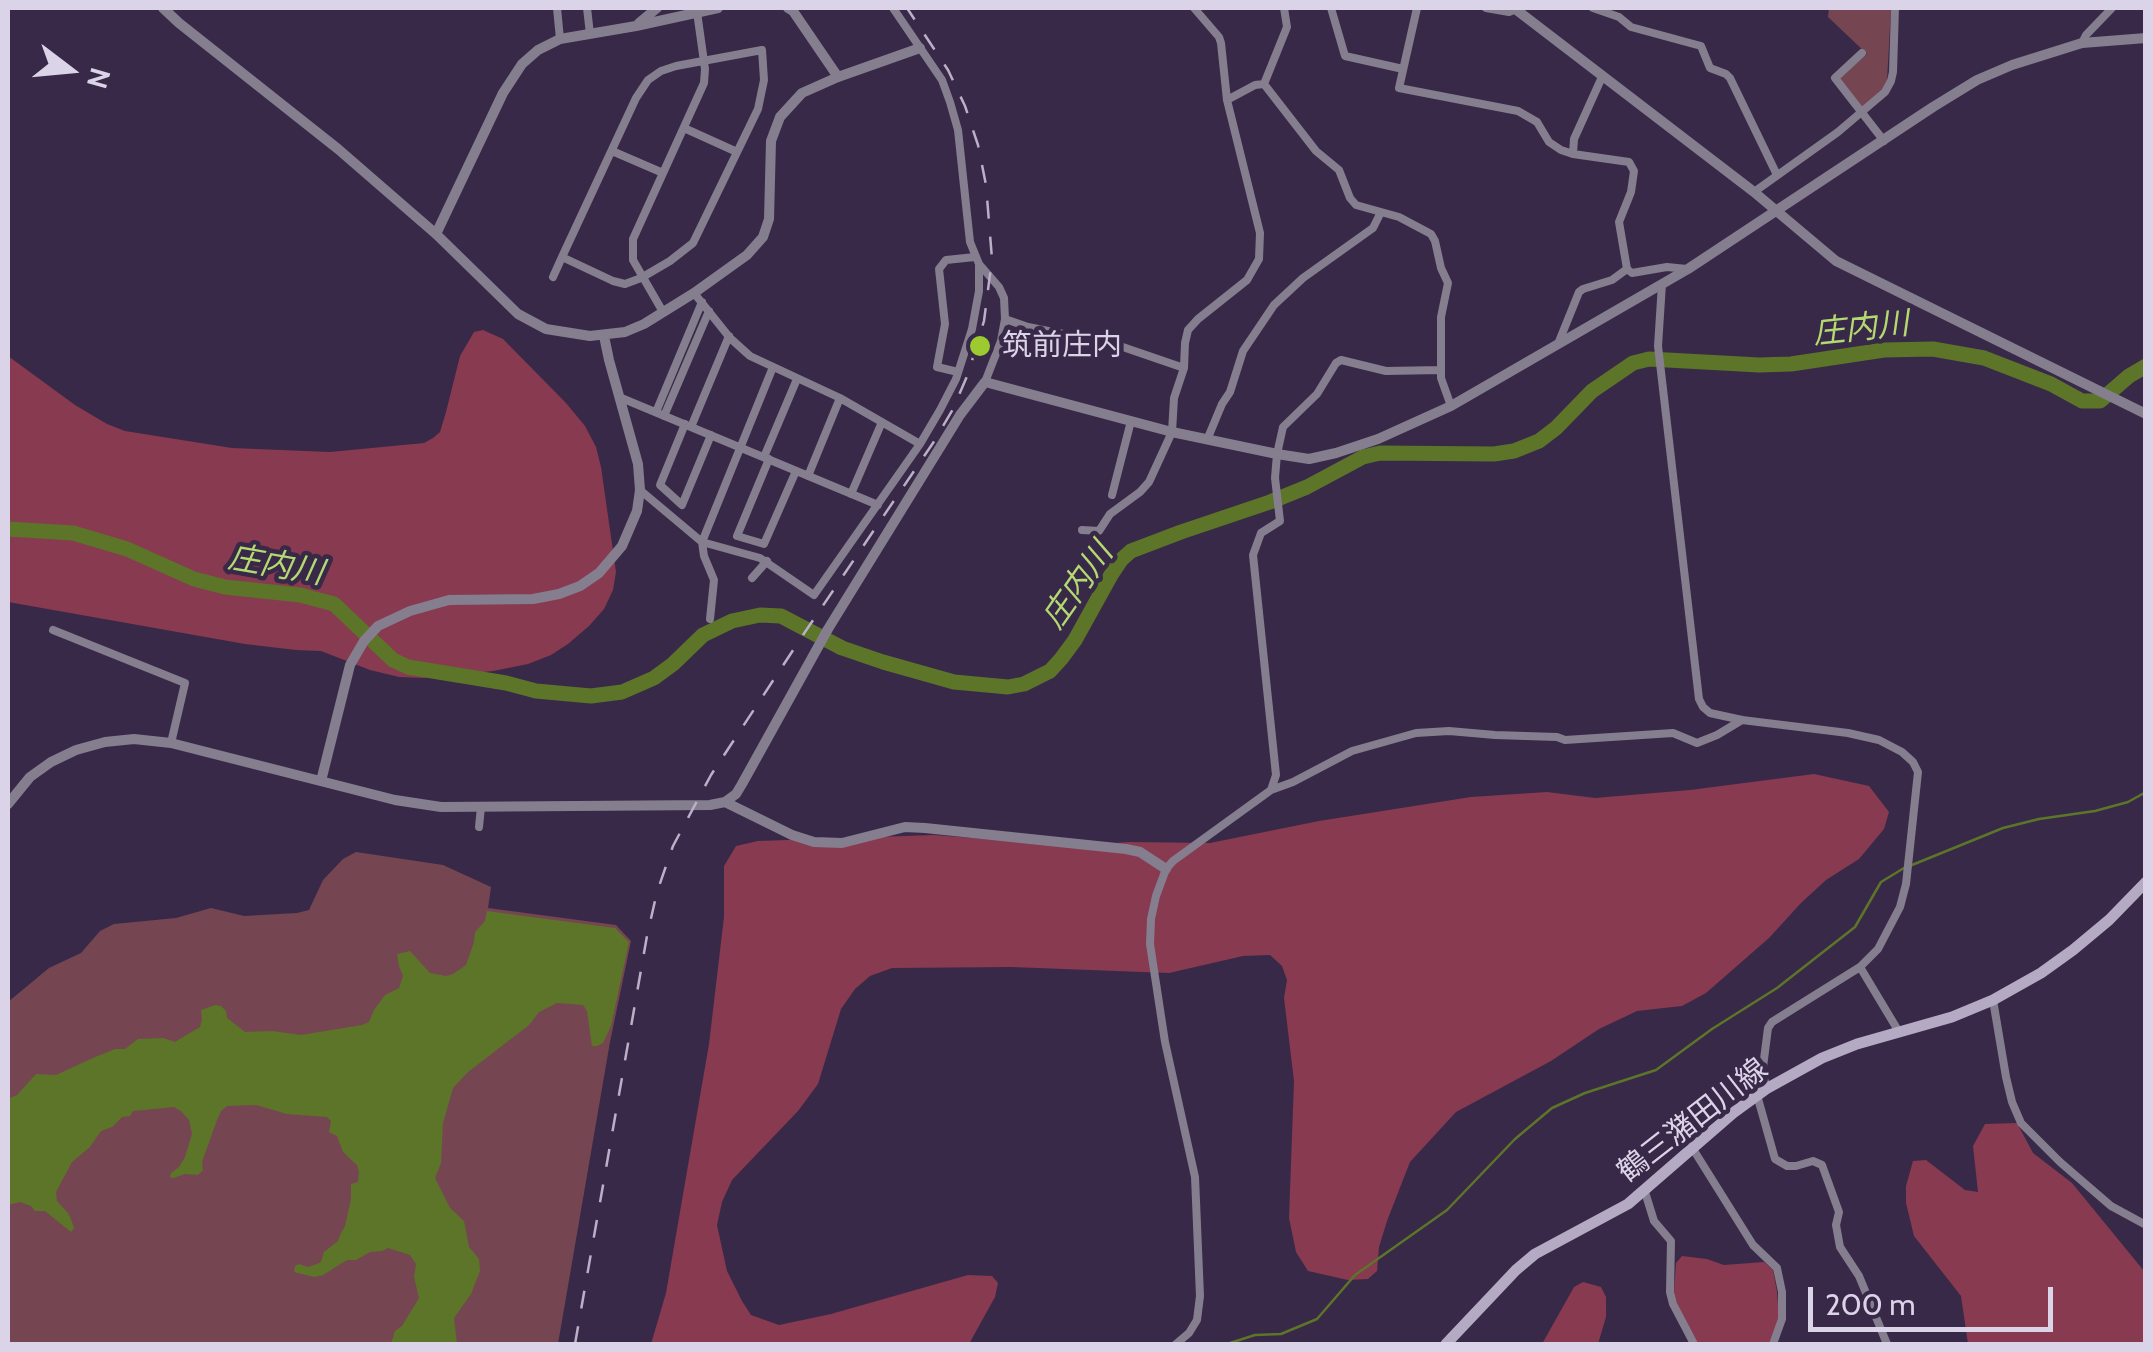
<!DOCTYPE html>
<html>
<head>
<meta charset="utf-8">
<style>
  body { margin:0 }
  #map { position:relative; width:2153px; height:1352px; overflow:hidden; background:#382948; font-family:Cabin,sans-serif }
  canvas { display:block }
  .frame { position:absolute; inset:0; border:10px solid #dbd3e7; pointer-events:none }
  .north { position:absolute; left:20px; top:20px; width:100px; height:100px; -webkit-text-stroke:8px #382948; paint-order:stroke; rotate:106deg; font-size:28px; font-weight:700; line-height:40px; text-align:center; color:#dbd3e7 }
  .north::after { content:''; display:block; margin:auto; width:35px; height:45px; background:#dbd3e7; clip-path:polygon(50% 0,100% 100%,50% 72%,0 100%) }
  .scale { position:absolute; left:1808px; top:1287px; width:245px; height:45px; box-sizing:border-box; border:5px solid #dbd3e7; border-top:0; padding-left:12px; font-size:30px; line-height:35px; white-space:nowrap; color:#dbd3e7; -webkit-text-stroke:8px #382948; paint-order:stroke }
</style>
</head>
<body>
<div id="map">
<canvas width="2153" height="1352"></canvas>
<div class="frame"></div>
<div class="north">N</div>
<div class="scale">200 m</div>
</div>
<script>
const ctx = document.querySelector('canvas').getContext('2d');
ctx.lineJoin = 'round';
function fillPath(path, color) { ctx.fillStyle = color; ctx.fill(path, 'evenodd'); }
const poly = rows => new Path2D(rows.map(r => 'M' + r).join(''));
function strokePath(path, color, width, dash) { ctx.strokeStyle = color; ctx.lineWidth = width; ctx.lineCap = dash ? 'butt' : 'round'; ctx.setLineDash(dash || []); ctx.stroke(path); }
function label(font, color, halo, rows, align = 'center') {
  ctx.font = font + ' Cabin,"Noto Sans JP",sans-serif'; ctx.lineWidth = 9; ctx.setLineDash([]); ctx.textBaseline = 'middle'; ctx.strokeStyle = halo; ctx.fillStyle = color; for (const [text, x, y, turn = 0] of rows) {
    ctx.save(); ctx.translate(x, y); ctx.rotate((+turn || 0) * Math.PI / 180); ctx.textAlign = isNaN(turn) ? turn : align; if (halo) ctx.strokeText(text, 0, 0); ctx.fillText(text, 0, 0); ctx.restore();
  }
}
fillPath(poly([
  [1829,8,1891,8,1887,81,1884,88,1862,108,1839,79,1867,54,1828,17],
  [356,852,443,865,491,887,488,908,616,925,631,941,610,1042,558,1344,8,1344,8,1002,49,968,81,953,100,931,114,924,176,918,211,908,244,916,297,913,309,910,323,880,343,859]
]), '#754651');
fillPath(poly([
  [483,330,503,339,566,403,585,426,596,447,601,467,616,572,613,590,604,609,589,626,568,644,551,655,528,664,493,671,423,678,399,677,370,670,321,651,296,650,245,644,8,602,8,356,75,405,107,424,125,431,232,448,330,452,424,443,433,438,440,432,446,412,460,356,474,332],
  [1814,774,1869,786,1889,812,1884,829,1859,859,1826,880,1801,903,1769,938,1706,993,1682,1006,1637,1011,1599,1029,1551,1061,1456,1112,1410,1162,1387,1221,1379,1247,1377,1271,1368,1279,1348,1280,1308,1271,1296,1252,1289,1218,1294,1081,1284,998,1287,980,1282,966,1270,955,1243,956,1169,973,1011,967,892,968,870,976,855,989,841,1009,818,1084,798,1111,732,1180,722,1202,717,1225,727,1271,742,1301,751,1315,779,1325,831,1314,968,1275,992,1276,998,1283,995,1297,969,1344,651,1344,666,1293,709,1044,724,917,724,866,736,846,758,841,934,835,1075,846,1129,842,1210,843,1319,821,1471,797,1547,792,1595,798,1690,790],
  [2017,1123,2033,1153,2072,1183,2144,1271,2146,1274,2145,1344,1968,1344,1961,1296,1914,1236,1906,1203,1906,1186,1913,1161,1926,1160,1965,1190,1978,1192,1973,1146,1985,1124],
  [1682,1256,1707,1259,1724,1265,1764,1262,1773,1270,1777,1292,1779,1318,1769,1344,1697,1344,1677,1306,1674,1291,1676,1263],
  [1583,1282,1601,1287,1606,1297,1606,1317,1598,1344,1542,1344,1574,1287]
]), '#883a50');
fillPath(poly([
  [487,911,615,928,629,942,611,1026,603,1043,597,1046,592,1046,587,1011,583,1005,557,1003,539,1012,529,1025,468,1072,453,1088,443,1123,441,1163,435,1178,450,1208,464,1221,469,1247,479,1259,480,1271,471,1294,454,1318,457,1344,391,1344,395,1331,402,1326,419,1298,414,1277,416,1264,410,1255,388,1248,382,1251,370,1252,356,1260,347,1260,323,1275,314,1277,294,1272,295,1266,299,1264,308,1267,317,1264,321,1262,324,1252,338,1241,340,1235,345,1226,351,1199,351,1184,358,1182,359,1172,357,1165,343,1152,337,1136,329,1132,331,1121,327,1117,287,1114,256,1105,227,1106,221,1111,217,1120,202,1162,203,1170,198,1175,185,1174,173,1178,170,1177,171,1173,179,1167,185,1157,192,1134,189,1120,181,1111,174,1107,133,1111,130,1116,122,1117,112,1127,101,1131,90,1147,72,1162,56,1192,57,1201,68,1213,72,1222,74,1228,71,1232,45,1211,35,1211,31,1206,20,1202,8,1205,8,1099,17,1095,36,1074,56,1075,95,1057,115,1049,125,1049,138,1039,163,1038,175,1042,200,1027,202,1019,201,1010,215,1005,221,1006,226,1011,227,1018,245,1032,272,1031,301,1035,362,1025,369,1022,374,1010,385,995,399,988,403,976,399,966,397,954,410,951,430,973,446,976,453,974,466,965,474,942,475,932,485,921]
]), '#5c7528');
strokePath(poly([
  [1912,865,2003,828,2039,819,2095,811,2128,802,2146,792],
  [1227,1344,1255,1335,1281,1334,1317,1319,1355,1275,1447,1210,1515,1139,1552,1108,1585,1093,1656,1070,1712,1029,1777,988,1855,927,1881,882,1904,868]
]), '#5c7528', 2.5);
strokePath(poly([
  [8,529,73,533,127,549,194,579,225,587,300,595,334,604,393,660,408,667,506,683,536,691,591,696,622,692,654,678,673,664,703,635,732,621,760,615,781,616,842,648,883,662,954,682,1008,687,1024,684,1050,671,1061,659,1075,640,1111,575,1121,560,1131,551,1181,532,1270,502,1307,487,1363,457,1380,453,1494,454,1514,451,1539,441,1556,428,1592,391,1633,363,1649,359,1759,365,1791,364,1884,350,1933,349,1984,358,2051,384,2082,401,2100,401,2129,376,2146,366]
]), '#5c7528', 15);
strokePath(poly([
  [557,8,560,39],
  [587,8,590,34],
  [893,8,942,80,950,102,958,130,970,242,979,264,999,287,1004,298,1005,319,1001,341,985,382],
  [1331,8,1345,56,1403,69],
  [1417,8,1399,88,1518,111,1537,122,1549,142,1561,150,1573,154,1629,162,1634,171,1631,192,1619,222,1627,269,1632,273,1667,267,1687,269],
  [1486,8,1509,12,1516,9],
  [1593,8,1619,17,1631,27,1701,46,1710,68,1726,74,1730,78,1777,175],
  [2082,43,2086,35,2112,8],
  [1862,53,1835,78,1884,141],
  [1264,84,1316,151,1339,170,1350,198,1356,205,1399,217,1431,234,1435,241,1441,268,1448,283,1441,317,1441,378,1451,406],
  [1264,84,1287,27,1284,8],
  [1227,100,1255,85,1264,84],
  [684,128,737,152],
  [612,151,663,173],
  [1573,154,1574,139,1602,77],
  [1754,192,1838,132,1885,92,1891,81,1893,72,1895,8],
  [553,277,562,257,636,98,648,80,661,71,676,66,762,50,764,80,758,109,693,243,670,261,641,278,625,284,613,281,562,257],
  [1662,284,1658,346,1699,699,1703,707,1710,713,1742,720,1848,733,1879,740,1902,752,1913,762,1918,772,1906,884,1900,907,1878,949,1860,967,1772,1022,1768,1028,1763,1067,1766,1089],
  [694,293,730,338,750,356,840,398,920,444],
  [663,312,633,260,633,239,704,83,705,69,697,12],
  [1005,319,1028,327,1114,344,1184,368],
  [1558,344,1579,292,1583,289,1612,280,1627,269],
  [958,372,937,367,945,324,939,269,946,260,975,257],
  [619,397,878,505],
  [656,412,702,302],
  [664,416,709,311],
  [685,424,660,485,682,505,711,435],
  [691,427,729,336],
  [1207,440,1222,404,1230,392,1243,351,1274,305,1303,278,1373,228,1380,214],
  [764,457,797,379],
  [769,459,737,536,764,544,796,471],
  [808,476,840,398],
  [640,490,702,542,760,558,814,595,920,444,940,410,956,379,972,329,979,291,979,264],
  [851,494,882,422],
  [1112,495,1131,421],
  [1082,530,1099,531,1110,514,1140,492,1149,482,1172,432,1174,398,1184,368,1185,343,1188,330,1198,319,1247,280,1259,259,1260,233,1227,100,1221,43,1219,37,1194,8],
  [752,578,767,561],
  [710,619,714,580,704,556,702,542,773,367],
  [53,630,185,683,171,743],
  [1271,790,1276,775,1253,555,1261,533,1280,521,1275,478,1277,454,1283,427,1317,394,1336,363,1341,360,1386,371,1441,370],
  [479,827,481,807],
  [1860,967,1899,1032],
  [1993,1000,2006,1077,2012,1102,2021,1123,2060,1162,2111,1206,2146,1225],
  [1757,1095,1775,1159,1787,1166,1796,1166,1813,1161,1822,1165,1839,1212,1836,1225,1840,1247,1859,1276,1887,1344],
  [1693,1149,1753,1245,1777,1268,1782,1292,1782,1319,1773,1344],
  [1645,1192,1654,1221,1671,1241,1670,1292,1673,1304,1694,1344],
  [1176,1344,1189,1333,1197,1320,1200,1296,1195,1177,1165,1042,1150,944,1151,919,1156,896,1166,869,1173,861,1271,790,1293,782,1352,751,1416,733,1449,731,1495,735,1557,737,1565,740,1673,733,1697,743,1717,735,1742,720]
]), '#857e8f', 8);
strokePath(poly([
  [163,8,179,23,338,149,436,234,518,314,546,329,590,336,625,332,644,324,694,293,747,255,763,237,769,219,771,141,780,117,802,93,838,77,920,48],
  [788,8,793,11,838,77],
  [1514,8,1754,192,1836,261,2146,414],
  [639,23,657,8],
  [436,234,503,93,522,64,538,50,560,39,636,26,718,8],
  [321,781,350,665,364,641,378,626,410,611,449,600,533,599,559,594,580,586,599,573,622,546,637,511,640,490,638,464,609,360,604,336],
  [725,802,792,835,814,842,842,843,905,827,925,828,1126,849,1140,852,1166,869],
  [8,804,30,777,51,762,76,750,105,742,134,739,171,743,395,800,441,807,710,805,725,802,736,794,742,784,828,629,960,415,985,382,1172,432,1277,454,1309,459,1336,453,1378,439,1451,406,1688,269,1933,107,1977,80,2012,65,2082,43,2146,38]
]), '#857e8f', 10);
strokePath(poly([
  [1446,1344,1516,1270,1535,1254,1628,1204,1733,1113,1766,1089,1822,1058,1857,1044,1952,1017,1993,1000,2041,973,2073,950,2109,920,2146,882]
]), '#b5aac4', 11);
strokePath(poly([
  [575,1344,647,936,657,892,673,846,711,775,803,635,933,443,953,409,968,374,984,321,992,259,986,185,978,145,965,106,948,70,907,8]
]), '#bab0c7', 2.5, [18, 18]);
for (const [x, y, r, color] of [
  [980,346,12,"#9dca30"]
]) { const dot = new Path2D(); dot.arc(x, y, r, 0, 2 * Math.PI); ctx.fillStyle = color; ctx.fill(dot); strokePath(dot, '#382948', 4); }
label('30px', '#dbd3e7', '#382948', [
  ["筑前庄内",1002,346]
], 'left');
label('30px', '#dbd3e7', '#382948', [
  ["鶴三潴田川線",1693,1121,-38]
]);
label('italic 32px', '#b5d971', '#382948', [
  ["庄内川",1861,329,-6],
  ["庄内川",276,566,10],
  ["庄内川",1078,586,-55]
]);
</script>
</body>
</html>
